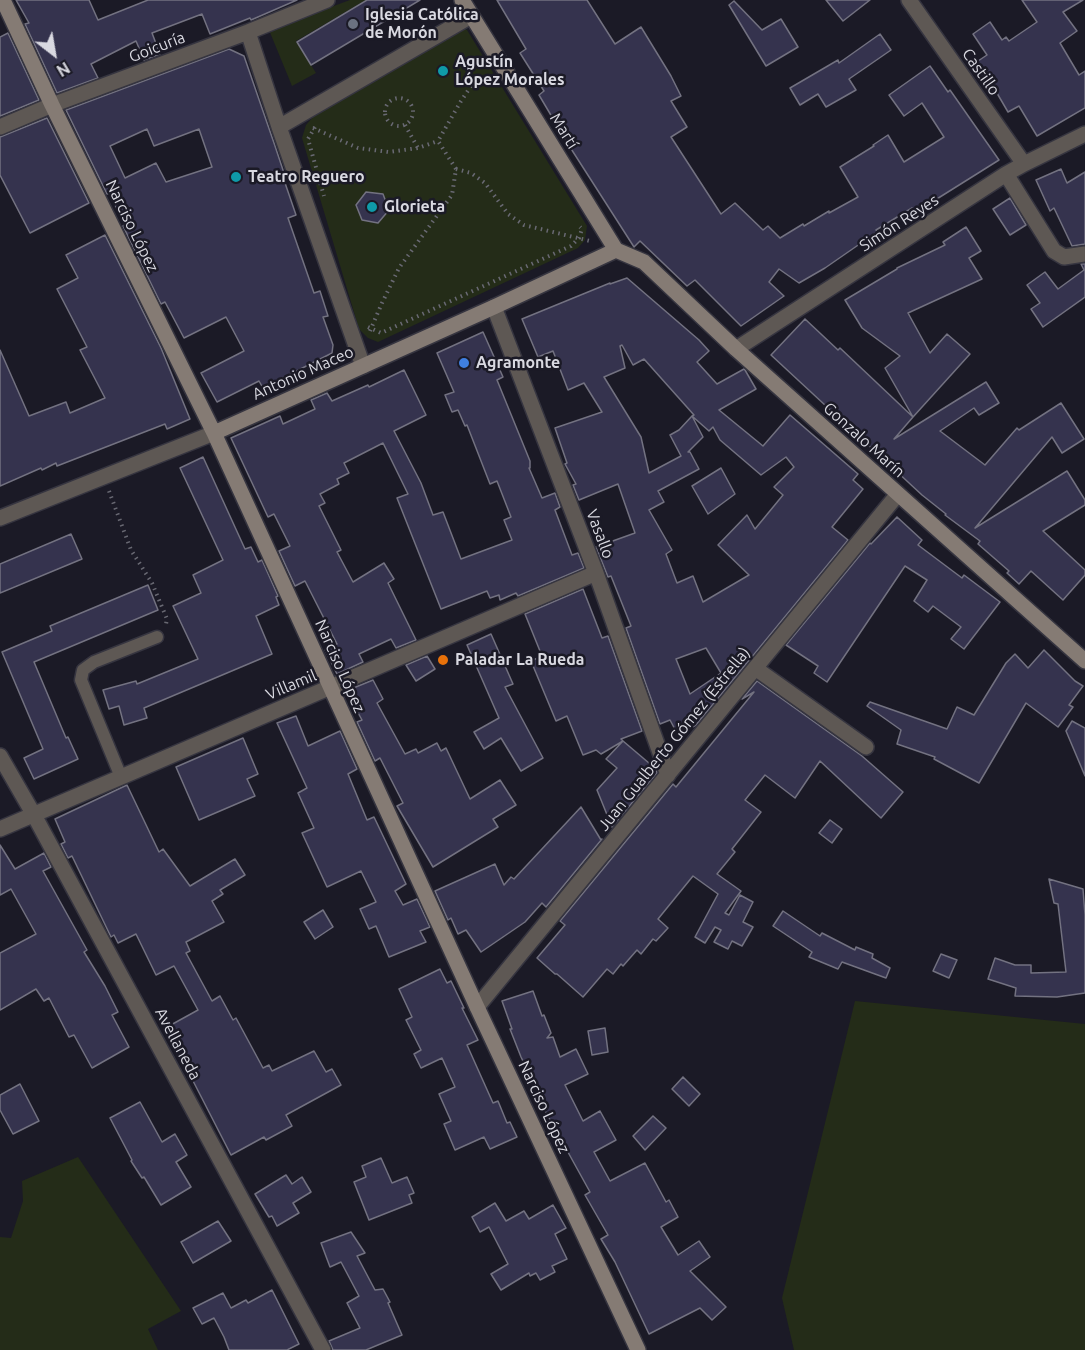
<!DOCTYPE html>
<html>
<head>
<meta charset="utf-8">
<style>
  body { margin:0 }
  #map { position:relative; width:1085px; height:1350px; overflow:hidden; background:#1b1a26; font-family:Ubuntu,sans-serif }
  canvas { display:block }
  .north { position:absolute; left:24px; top:24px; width:60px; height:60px; -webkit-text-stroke:4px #1b1a26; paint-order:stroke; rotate:149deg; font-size:16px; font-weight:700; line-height:24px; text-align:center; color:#d9d9e1 }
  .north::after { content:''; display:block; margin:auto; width:21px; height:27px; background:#d9d9e1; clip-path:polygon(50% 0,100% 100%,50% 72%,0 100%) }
</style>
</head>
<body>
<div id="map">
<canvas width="1085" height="1350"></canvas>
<div class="north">N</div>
</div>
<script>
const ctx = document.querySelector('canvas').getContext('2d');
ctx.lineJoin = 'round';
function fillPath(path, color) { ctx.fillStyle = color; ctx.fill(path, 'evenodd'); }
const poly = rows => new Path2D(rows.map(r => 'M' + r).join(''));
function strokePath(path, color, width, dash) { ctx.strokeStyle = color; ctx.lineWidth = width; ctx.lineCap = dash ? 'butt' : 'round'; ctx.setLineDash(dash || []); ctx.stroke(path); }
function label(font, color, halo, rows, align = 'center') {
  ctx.font = font + ' Ubuntu,sans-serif'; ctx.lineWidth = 5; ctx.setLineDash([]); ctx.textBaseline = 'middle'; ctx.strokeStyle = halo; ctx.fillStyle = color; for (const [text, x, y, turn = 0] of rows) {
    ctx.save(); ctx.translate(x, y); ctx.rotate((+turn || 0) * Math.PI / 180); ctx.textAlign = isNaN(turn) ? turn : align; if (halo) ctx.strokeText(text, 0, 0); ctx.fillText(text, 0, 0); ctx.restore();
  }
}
fillPath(poly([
  [350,0,366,0,296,41,316,73,292,86,269,30],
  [462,27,467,30,587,226,585,240,578,248,378,342,368,338,359,329,302,138,306,125,313,117],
  [855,1001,1085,1024,1085,1350,794,1350,782,1298],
  [78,1157,181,1311,148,1329,158,1350,0,1350,0,1237,11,1238,23,1201,22,1181]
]), '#242c18');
const building = poly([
  [16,0,89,0,98,20,148,0,297,0,251,20,250,18,210,34,202,14,152,33,160,54,144,60,136,41,91,64,98,78,57,93,25,24,29,23,16,0],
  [367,0,420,0,311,65,297,42,367,0],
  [497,0,587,0,615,44,641,27,671,76,681,96,671,101,687,127,671,137,721,214,735,203,763,230,768,226,780,238,803,224,804,226,829,211,829,213,858,197,840,167,874,146,873,145,888,135,904,162,944,137,922,103,904,116,889,95,930,66,948,92,950,90,999,160,932,202,929,201,914,211,912,208,876,230,877,232,825,268,799,283,779,269,769,282,784,296,741,326,695,280,687,286,640,241,634,247,568,144,539,95,544,91,520,53,526,49,497,0],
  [826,0,870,0,843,21,826,0],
  [1022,0,1083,0,1063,12,1077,31,1060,43,1079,75,1085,71,1085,108,1037,136,1019,106,1008,112,994,88,990,91,972,65,987,55,973,34,990,22,1002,40,1006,37,1009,41,1037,22,1022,0],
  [734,1,762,30,781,19,798,47,766,66,729,5,734,1],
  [8,33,39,100,0,116,0,37,8,33],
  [880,34,891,50,849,79,856,90,826,107,818,94,800,105,790,88,838,60,839,63,880,34],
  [229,49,244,56,274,143,286,179,284,180,296,215,288,218,314,293,320,291,328,316,323,317,333,345,332,353,263,388,259,381,217,402,201,373,244,351,226,317,184,338,165,302,161,304,123,226,125,225,109,193,107,194,66,110,229,49],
  [147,129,154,146,199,129,212,167,166,182,156,163,125,178,110,146,147,129],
  [47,118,89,203,30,233,0,175,0,137,47,118],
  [1061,169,1067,183,1085,172,1085,244,1072,246,1054,208,1050,211,1036,180,1061,169],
  [366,192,383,194,389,210,378,223,362,220,356,205,366,192],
  [1010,198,1026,225,1010,235,993,209,1010,198],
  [966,227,981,251,969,258,982,279,908,313,930,353,947,334,970,354,913,417,885,368,900,356,862,328,845,300,897,269,897,268,945,245,943,242,966,227],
  [105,235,161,348,190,419,167,429,165,424,57,466,56,463,42,470,41,468,0,486,0,350,29,416,66,402,70,413,105,398,80,350,87,347,57,289,78,278,66,255,105,235],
  [1081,264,1085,264,1085,297,1043,327,1031,309,1040,303,1027,285,1045,272,1058,289,1084,270,1081,264],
  [627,278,699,340,709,351,697,362,717,384,744,369,745,370,756,389,719,410,763,446,790,415,858,474,853,480,863,489,832,527,848,540,696,725,678,735,670,720,660,724,626,628,631,626,611,576,608,577,596,547,635,533,618,484,579,500,573,485,576,484,565,464,567,463,555,428,602,412,584,383,568,390,553,351,538,357,522,319,610,283,610,284,627,278],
  [622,345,633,365,644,359,694,415,692,416,709,431,713,427,720,440,761,475,786,457,794,467,774,487,783,495,755,529,747,515,718,545,749,575,703,602,693,576,677,583,666,554,672,550,649,510,664,502,658,491,699,469,690,452,688,452,703,437,692,416,679,430,670,435,681,456,649,473,641,437,604,377,625,368,620,346,622,345],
  [706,648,721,673,690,694,676,659,706,648],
  [805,319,838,350,840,348,913,417,894,439,986,382,999,403,979,415,974,408,940,431,985,465,1017,428,1019,430,1061,403,1084,439,1062,453,1052,437,975,528,1067,471,1085,500,1085,505,1043,531,1085,570,1085,575,1063,600,1031,571,1019,584,1007,573,1009,571,978,544,980,541,945,515,946,514,922,495,771,355,805,319],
  [483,332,503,377,497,380,530,461,530,468,529,468,542,498,555,493,560,507,555,510,572,555,578,553,584,568,518,596,516,593,500,600,499,595,490,598,487,591,441,609,397,498,408,494,383,443,344,463,349,473,337,479,339,484,320,494,325,503,319,506,341,550,337,552,353,582,384,563,394,579,388,583,416,640,396,648,391,639,359,654,363,662,337,674,325,650,337,644,305,581,295,586,279,551,290,546,274,514,268,517,231,438,280,416,283,424,315,409,311,400,327,393,332,401,368,385,369,387,404,370,426,415,394,431,421,483,433,515,443,512,461,559,512,540,504,520,511,517,497,481,490,484,467,425,465,426,458,410,452,412,445,395,454,392,437,353,483,332],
  [203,457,245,549,251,547,258,562,262,560,278,596,276,597,279,605,256,616,272,654,144,708,147,718,124,725,119,706,109,709,103,690,136,681,137,684,198,659,173,606,201,593,193,575,223,560,180,468,203,457],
  [721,468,735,494,708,514,692,486,721,468],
  [897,517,922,540,918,545,962,578,964,575,1000,602,964,649,951,639,961,627,933,606,928,612,914,601,927,580,905,566,827,682,814,673,818,666,786,645,870,543,871,544,897,517],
  [71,534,82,559,0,593,0,564,71,534],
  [148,585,158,610,34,662,66,738,68,737,78,759,34,779,24,758,43,749,2,652,52,631,50,626,148,585],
  [583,589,602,638,608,636,642,731,621,739,623,741,601,754,596,750,583,755,567,716,556,721,531,661,542,656,525,614,583,589],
  [491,634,513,684,505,687,543,758,521,771,501,738,484,749,474,732,499,718,467,645,491,634],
  [1044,650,1075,681,1083,686,1069,705,1073,707,1058,727,1026,703,979,783,934,759,935,757,897,744,901,730,867,706,870,702,947,729,957,707,974,715,1006,663,1015,654,1028,668,1044,650],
  [427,656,435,669,416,681,406,665,427,656],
  [373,680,383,699,377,703,405,754,416,749,418,753,437,743,441,751,446,748,470,799,500,780,516,805,493,819,498,827,433,867,397,806,403,803,380,758,375,761,357,722,362,720,346,691,373,680],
  [757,681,862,756,903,792,881,818,820,761,795,798,765,775,745,800,761,812,732,849,735,852,717,874,741,891,725,913,729,915,740,895,753,902,743,922,753,927,742,946,732,941,728,949,714,942,721,930,715,927,705,943,695,937,718,894,693,876,658,919,668,928,656,941,653,939,641,954,637,950,623,966,621,964,613,974,607,969,583,997,557,974,555,974,537,958,565,925,560,921,673,784,676,787,754,692,742,699,757,681],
  [296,716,308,746,340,731,357,769,348,774,367,820,374,817,406,884,395,891,403,905,417,899,430,927,420,931,426,942,389,957,376,926,369,929,360,909,376,902,361,871,327,887,302,833,314,828,298,793,307,788,277,723,296,716],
  [1072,721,1085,728,1085,776,1066,731,1072,721],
  [243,738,258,774,247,779,255,796,199,820,176,767,243,738],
  [623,741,656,769,657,773,612,827,597,790,617,768,606,759,623,741],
  [127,785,159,852,163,849,190,886,235,859,245,875,220,890,223,894,212,901,224,922,186,942,190,951,186,953,212,1001,220,996,233,1020,236,1018,263,1068,269,1065,272,1071,314,1051,326,1072,332,1069,341,1085,286,1115,292,1126,266,1140,264,1137,231,1155,190,1075,194,1072,169,1026,198,1010,174,966,156,975,136,934,118,943,114,935,111,937,72,856,68,858,61,844,65,842,55,819,127,785],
  [581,807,601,840,602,839,546,907,542,903,525,922,481,952,466,930,458,934,451,918,448,920,435,891,495,864,504,885,511,877,514,879,581,807],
  [830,820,842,829,832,843,819,833,830,820],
  [0,845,15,869,44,853,51,867,43,871,87,950,84,952,105,986,118,1012,112,1015,129,1047,92,1068,74,1035,69,1037,49,998,44,1001,36,989,0,1010,0,953,36,934,11,889,0,895,0,845],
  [1049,879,1083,889,1085,915,1085,993,1057,997,1015,996,1016,988,988,979,995,958,1015,965,1031,965,1031,973,1066,972,1058,904,1054,903,1049,879],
  [323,910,333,927,315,939,304,922,323,910],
  [783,911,820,936,822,933,855,950,856,947,873,954,872,958,890,968,886,978,842,962,838,969,809,957,812,952,773,926,783,911],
  [941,954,957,960,949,978,933,971,941,954],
  [440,969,447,983,451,981,464,1008,462,1008,478,1040,467,1045,493,1103,498,1101,507,1123,510,1122,517,1137,490,1149,484,1137,455,1150,444,1124,451,1121,439,1094,455,1087,442,1058,421,1068,414,1054,421,1050,406,1020,412,1017,399,989,440,969],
  [533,991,542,1016,544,1015,551,1033,547,1038,553,1037,560,1057,576,1049,588,1074,565,1085,583,1121,600,1111,616,1140,594,1152,610,1181,645,1163,666,1202,669,1200,678,1217,661,1227,678,1255,699,1241,710,1257,690,1271,726,1307,712,1320,700,1308,649,1334,615,1262,601,1239,608,1235,585,1195,590,1192,543,1107,545,1106,521,1057,510,1029,512,1029,502,1001,533,991],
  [605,1028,608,1052,592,1055,588,1031,605,1028],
  [683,1077,700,1094,689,1106,672,1089,683,1077],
  [20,1084,39,1121,13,1134,0,1110,0,1095,20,1084],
  [140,1102,162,1142,175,1134,187,1155,176,1162,191,1187,161,1205,144,1177,142,1178,131,1161,132,1160,110,1118,140,1102],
  [653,1116,666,1128,645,1150,633,1136,653,1116],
  [381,1158,392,1183,407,1177,414,1193,409,1195,412,1203,369,1220,354,1182,366,1177,362,1166,381,1158],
  [286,1175,292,1184,302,1177,311,1192,293,1203,299,1213,277,1226,272,1216,269,1217,255,1194,286,1175],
  [495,1203,506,1221,524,1211,529,1219,553,1205,566,1228,555,1234,567,1259,552,1266,555,1272,540,1280,536,1273,530,1276,529,1273,501,1290,491,1274,508,1264,489,1227,480,1232,472,1217,495,1203],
  [218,1221,231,1241,193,1263,181,1242,218,1221],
  [351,1232,365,1253,357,1256,375,1290,383,1289,390,1302,388,1303,402,1335,366,1350,333,1350,329,1341,360,1328,347,1303,359,1296,341,1262,330,1267,321,1243,351,1232],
  [272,1290,299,1344,287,1350,229,1350,224,1337,214,1318,202,1324,193,1308,223,1293,231,1308,246,1300,248,1303,272,1290]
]);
fillPath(building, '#35334e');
strokePath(building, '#737281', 1.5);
const lane = poly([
  [121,777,81,680,83,670,94,662,157,637]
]);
const street = poly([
  [909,0,1024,164],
  [248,32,279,127,363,366],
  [0,127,52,105,248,32,327,0],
  [279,127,471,16],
  [1006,174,1054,251,1064,257,1085,254],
  [494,307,596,573,668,775],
  [736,349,1006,174,1024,164,1085,134],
  [0,518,214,433],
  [755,668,866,747],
  [0,756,34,815,323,1350],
  [0,829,596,573],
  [477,1007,898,494]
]);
const secondary = poly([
  [3,0,52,105,214,433,477,1007,638,1350],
  [462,0,616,250],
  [616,250,644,262,736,349,1085,661],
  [214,433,494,307,616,250]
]);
strokePath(lane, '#363540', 15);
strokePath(street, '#363540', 18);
strokePath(secondary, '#363540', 18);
strokePath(poly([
  '385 112a14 14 0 1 1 28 0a14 14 0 1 1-28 0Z',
  [405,125,418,148],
  [315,127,308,139,324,196],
  [313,128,358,148,389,152,418,148,438,141],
  [456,169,471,173,485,183,508,214,524,225,590,241],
  [368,327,381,333,571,246,579,238,582,229,580,227],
  [370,331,382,303,399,268,452,195,456,169,438,141,461,101,480,73],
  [109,491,131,550,152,583,167,619,166,624]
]), '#696973', 4, [1.5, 4.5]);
strokePath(lane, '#5e5854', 12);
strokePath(street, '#5e5854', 15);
strokePath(secondary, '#857b74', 15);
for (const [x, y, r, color] of [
  [353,24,6,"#6b7280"],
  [443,71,6,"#0f9aa8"],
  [236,177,6,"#0f9aa8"],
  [372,207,6,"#0f9aa8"],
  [464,363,6,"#3f7fe0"],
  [443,660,6,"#e8710a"]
]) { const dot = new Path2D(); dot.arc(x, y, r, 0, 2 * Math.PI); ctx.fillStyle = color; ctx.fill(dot); strokePath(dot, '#1b1a26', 2); }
label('bold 16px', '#d9d9e1', '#1b1a26', [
  ["Iglesia Católica",365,15],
  ["de Morón",365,33],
  ["Agustín",455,62],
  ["López Morales",455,80],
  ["Teatro Reguero",248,177],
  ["Glorieta",384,207],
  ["Agramonte",476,363],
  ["Paladar La Rueda",455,660]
], 'left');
label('16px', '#d9d9e1', '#1b1a26', [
  ["Goicuría",157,47,-21],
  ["Castillo",981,72,55],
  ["Martí",564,131,58],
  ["Simón Reyes",899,223,-33],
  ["Narciso López",132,226,64],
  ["Antonio Maceo",303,373,-24],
  ["Gonzalo Marín",864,440,42],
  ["Vasallo",600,534,69],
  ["Narciso López",340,666,66],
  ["Villamil",291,685,-23],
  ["Juan Gualberto Gómez (Estrella)",674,739,-51],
  ["Avellaneda",178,1044,62],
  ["Narciso López",544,1107,65]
]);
</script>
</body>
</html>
